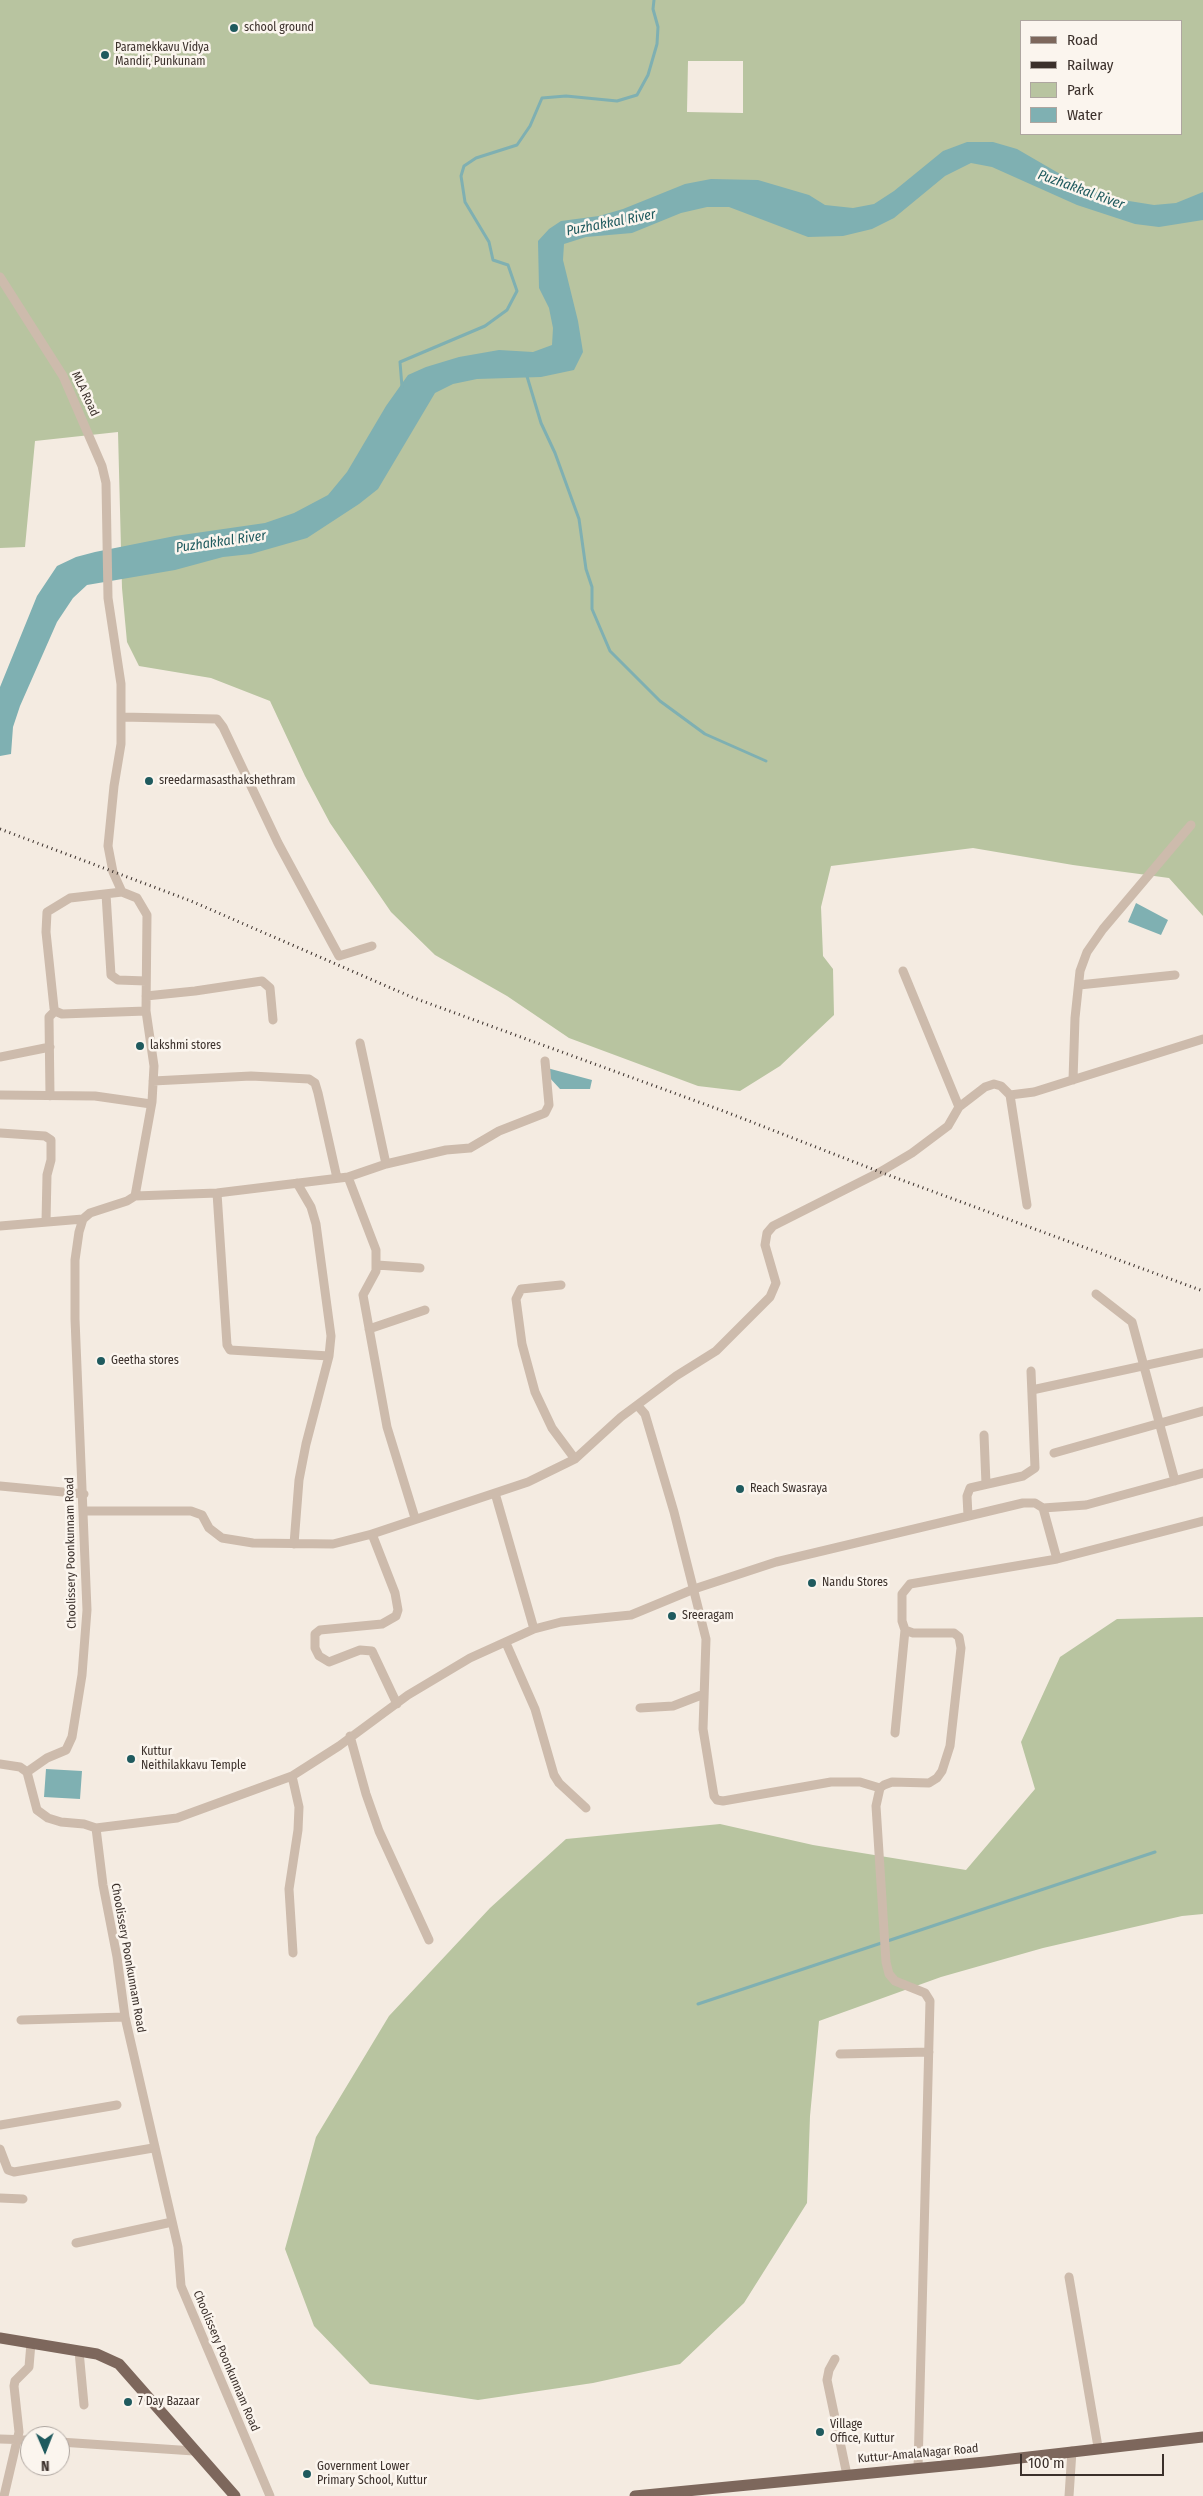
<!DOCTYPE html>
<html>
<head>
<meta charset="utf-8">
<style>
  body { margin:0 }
  #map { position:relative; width:1203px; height:2496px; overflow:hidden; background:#f4ebe1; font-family:"Fira Sans Condensed",sans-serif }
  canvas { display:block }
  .legend { position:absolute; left:1020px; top:20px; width:162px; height:115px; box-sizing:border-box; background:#fbf5ee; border:1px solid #aea6a0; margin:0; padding:6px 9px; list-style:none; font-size:15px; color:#3b302b }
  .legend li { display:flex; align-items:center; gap:10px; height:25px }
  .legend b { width:25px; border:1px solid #aea6a0 }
  .north { position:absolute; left:20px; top:2426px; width:50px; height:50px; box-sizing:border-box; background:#fbf5ee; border:1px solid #aea6a0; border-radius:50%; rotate:179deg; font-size:14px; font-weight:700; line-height:20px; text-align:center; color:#3b302b }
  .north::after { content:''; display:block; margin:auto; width:18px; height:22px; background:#1f5a5e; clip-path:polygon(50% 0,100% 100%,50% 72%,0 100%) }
  .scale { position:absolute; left:1020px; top:2454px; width:144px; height:22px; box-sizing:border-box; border:2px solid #3b302b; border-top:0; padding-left:6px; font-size:15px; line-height:18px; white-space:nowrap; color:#3b302b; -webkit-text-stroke:4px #fbf5ee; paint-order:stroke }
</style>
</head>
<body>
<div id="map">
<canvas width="1203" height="2496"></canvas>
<ul class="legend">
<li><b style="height:6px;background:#7d675c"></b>Road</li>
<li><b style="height:6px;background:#3b302b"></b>Railway</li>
<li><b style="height:14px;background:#b8c4a0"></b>Park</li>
<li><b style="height:14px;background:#7fb0b2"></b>Water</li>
</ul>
<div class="north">N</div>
<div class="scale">100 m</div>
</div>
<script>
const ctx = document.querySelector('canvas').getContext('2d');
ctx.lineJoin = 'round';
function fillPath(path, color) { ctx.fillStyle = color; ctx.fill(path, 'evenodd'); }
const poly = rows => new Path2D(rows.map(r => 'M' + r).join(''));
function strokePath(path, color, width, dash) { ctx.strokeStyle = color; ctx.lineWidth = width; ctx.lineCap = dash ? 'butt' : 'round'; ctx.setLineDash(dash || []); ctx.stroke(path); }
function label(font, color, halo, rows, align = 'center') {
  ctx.font = font + ' "Fira Sans Condensed",sans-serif'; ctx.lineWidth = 5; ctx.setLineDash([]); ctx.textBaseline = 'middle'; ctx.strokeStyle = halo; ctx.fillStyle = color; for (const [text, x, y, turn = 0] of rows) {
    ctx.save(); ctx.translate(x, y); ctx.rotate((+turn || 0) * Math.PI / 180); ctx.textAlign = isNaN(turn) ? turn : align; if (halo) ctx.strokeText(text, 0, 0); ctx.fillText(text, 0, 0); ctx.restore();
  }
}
fillPath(poly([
  [0,0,1203,0,1203,916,1169,878,1073,865,973,848,831,866,821,907,823,956,833,969,834,1015,780,1066,740,1091,698,1086,569,1038,507,996,435,955,391,912,330,823,305,776,270,701,211,678,139,666,127,642,122,588,118,432,35,441,25,547,0,548],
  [1022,21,1182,21,1182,134,1022,134],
  [688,61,743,61,743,113,687,112],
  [1203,1617,1203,1914,1182,1916,1043,1948,941,1977,819,2021,810,2116,807,2203,744,2303,680,2364,593,2383,478,2400,370,2384,314,2326,285,2249,316,2137,389,2016,490,1908,566,1839,720,1824,813,1845,966,1870,1035,1789,1021,1742,1060,1657,1117,1619]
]), '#b8c4a0');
fillPath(poly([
  [967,142,993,142,1017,149,1067,178,1096,192,1129,201,1154,205,1176,203,1203,192,1203,220,1159,227,1135,224,1077,205,992,167,971,163,945,176,894,218,872,229,843,236,808,237,729,207,707,207,681,213,632,233,586,237,564,244,563,260,578,321,583,352,574,370,541,377,477,379,453,384,435,393,378,489,359,504,307,538,251,554,223,557,175,570,87,585,73,598,57,622,20,706,13,727,11,754,0,756,0,687,37,596,57,566,76,557,95,552,175,536,265,523,294,513,328,495,347,472,386,406,408,375,426,367,459,357,499,350,533,352,552,345,553,328,549,308,539,288,538,241,549,229,561,221,599,216,623,209,685,184,711,179,758,180,809,195,825,205,853,208,874,204,894,191,943,151],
  [1136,903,1168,920,1161,935,1128,922],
  [547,1068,592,1080,590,1089,560,1089,548,1076],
  [46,1769,82,1771,80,1799,44,1797]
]), '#7fb0b2');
strokePath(poly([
  [526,373,541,423,555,453,579,519,586,569,592,587,592,609,610,651,660,701,705,734,766,761],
  [402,387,400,362,485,326,507,310,517,291,508,265,493,260,489,242,465,202,461,176,464,166,476,158,517,145,530,126,542,98,566,96,617,101,637,95,648,75,657,44,658,27,653,9,654,0],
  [698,2004,1155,1852]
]), '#7fb0b2', 3);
strokePath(poly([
  [0,277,63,376,102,466,106,483,108,598,121,684,121,744,114,786,108,846,113,872,122,892,137,898,147,915,146,1011,154,1066,152,1102,135,1196,127,1201,90,1213,83,1219,79,1232,75,1260,75,1319,87,1610,82,1675,72,1737,66,1750,47,1758,27,1772,37,1810,48,1818,61,1822,84,1824,96,1828,103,1885,117,1957,125,2017,178,2247,181,2286,270,2496],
  [121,717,217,719,223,727,278,843,339,956,372,946],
  [122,892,70,898,47,912,46,932,54,1008,55,1011,62,1014,146,1011],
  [106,894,111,975,118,980,146,981],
  [903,971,959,1107],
  [1079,985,1175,975],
  [146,996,195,991,262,981,270,988,273,1020],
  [360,1043,386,1164],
  [0,1057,50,1047],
  [1073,1080,1075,1018,1080,971,1087,952,1103,929,1191,825],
  [153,1081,251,1076,309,1079,315,1083,318,1093,337,1178],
  [0,1095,95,1096,151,1104],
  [1010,1095,1027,1205],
  [50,1096,49,1017,55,1011],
  [0,1133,45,1136,51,1140,51,1160,47,1175,46,1222],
  [348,1177,376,1250,376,1271,363,1295,387,1427,415,1518],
  [217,1193,227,1345,230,1350,329,1356],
  [135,1196,217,1193,348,1177,386,1164,446,1150,470,1148,499,1131,545,1113,549,1105,545,1061],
  [0,1226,83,1219],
  [377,1265,420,1268],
  [561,1285,521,1289,516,1299,522,1344,535,1392,552,1428,575,1459],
  [1096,1294,1132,1322,1175,1481],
  [369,1329,425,1310],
  [1032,1390,1203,1353],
  [638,1406,645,1414,674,1512,706,1639,703,1729,714,1796,717,1800,723,1801,831,1782,860,1782,880,1788],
  [984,1435,986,1484],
  [1054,1453,1203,1411],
  [0,1486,84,1494],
  [495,1493,534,1629],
  [1043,1508,1086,1505,1203,1473],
  [84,1511,191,1511,202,1515,209,1528,222,1538,253,1543,333,1544,372,1534,528,1482,575,1459,621,1417,676,1376,716,1351,770,1297,776,1283,765,1245,767,1233,773,1226,880,1172,912,1153,948,1126,959,1107,985,1087,994,1084,1001,1086,1010,1095,1034,1092,1203,1039],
  [968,1516,967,1496,970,1488,1023,1476,1035,1468,1031,1371],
  [372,1534,395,1593,398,1610,396,1616,382,1624,320,1630,315,1634,315,1648,319,1656,329,1662,360,1650,372,1651,397,1704],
  [294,1544,299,1480,306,1444,329,1356,331,1336,316,1224,311,1207,297,1183],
  [506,1643,535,1709,554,1775,559,1783,586,1808],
  [640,1708,673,1706,704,1694],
  [895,1733,905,1630],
  [350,1736,366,1794,379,1831,429,1940],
  [0,1764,20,1767,27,1772],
  [292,1776,299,1807,298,1830,289,1889,293,1953],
  [96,1828,177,1818,292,1776,339,1746,408,1695,470,1658,534,1629,561,1622,631,1615,694,1589,776,1562,1023,1503,1035,1503,1043,1508,1057,1559,1203,1521],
  [21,2020,125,2017],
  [840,2054,929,2052],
  [0,2125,117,2105],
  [0,2149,8,2170,14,2172,153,2148],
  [0,2198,23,2199],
  [76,2243,172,2222],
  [1069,2277,1098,2447],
  [79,2351,84,2405],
  [835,2359,829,2370,827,2380,847,2475],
  [0,2439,30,2440],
  [60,2442,194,2451],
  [918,2468,930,2001,925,1993,895,1981,889,1974,886,1962,876,1806,880,1788,884,1785,892,1782,929,1783,937,1778,942,1771,950,1746,961,1648,959,1637,954,1633,913,1633,905,1630,902,1621,902,1594,910,1584,1057,1559],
  [4,2496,19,2432,14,2386,15,2381,29,2367,31,2343],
  [1069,2496,1072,2451]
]), '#cdbbac', 9);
strokePath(poly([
  [0,2338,97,2354,119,2364,235,2496],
  [635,2496,985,2462,1203,2437]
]), '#7d675c', 11);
strokePath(poly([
  [0,829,191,901,414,998,726,1112,880,1172,1203,1291]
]), '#3b302b', 3, [1, 4]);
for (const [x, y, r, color] of [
  [234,28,5,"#1f5a5e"],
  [105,55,5,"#1f5a5e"],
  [149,781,5,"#1f5a5e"],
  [140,1046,5,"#1f5a5e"],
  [101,1361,5,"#1f5a5e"],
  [740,1489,5,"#1f5a5e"],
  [812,1583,5,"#1f5a5e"],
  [672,1616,5,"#1f5a5e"],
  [131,1759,5,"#1f5a5e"],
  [128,2402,5,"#1f5a5e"],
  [820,2432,5,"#1f5a5e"],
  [307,2474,5,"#1f5a5e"]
]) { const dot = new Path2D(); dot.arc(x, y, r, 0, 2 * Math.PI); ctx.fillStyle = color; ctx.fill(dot); strokePath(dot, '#fbf5ee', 2); }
label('12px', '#3b302b', '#fbf5ee', [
  ["school ground",244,28],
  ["Paramekkavu Vidya",115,48],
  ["Mandir, Punkunam",115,62],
  ["sreedarmasasthakshethram",159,781],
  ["lakshmi stores",150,1046],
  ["Geetha stores",111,1361],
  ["Reach Swasraya",750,1489],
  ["Nandu Stores",822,1583],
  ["Sreeragam",682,1616],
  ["Kuttur",141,1752],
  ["Neithilakkavu Temple",141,1766],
  ["7 Day Bazaar",138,2402],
  ["Village",830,2425],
  ["Office, Kuttur",830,2439],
  ["Government Lower",317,2467],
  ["Primary School, Kuttur",317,2481]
], 'left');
label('12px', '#3b302b', '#fbf5ee', [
  ["MLA Road",85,394,65],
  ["Choolissery Poonkunnam Road",71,1553,-91],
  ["Choolissery Poonkunnam Road",128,1958,80],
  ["Choolissery Poonkunnam Road",226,2361,67],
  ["Kuttur-AmalaNagar Road",918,2454,-5]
]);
label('italic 14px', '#1f5a5e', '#fbf5ee', [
  ["Puzhakkal River",1081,190,20],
  ["Puzhakkal River",611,223,-11],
  ["Puzhakkal River",221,542,-8]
]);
</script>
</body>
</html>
